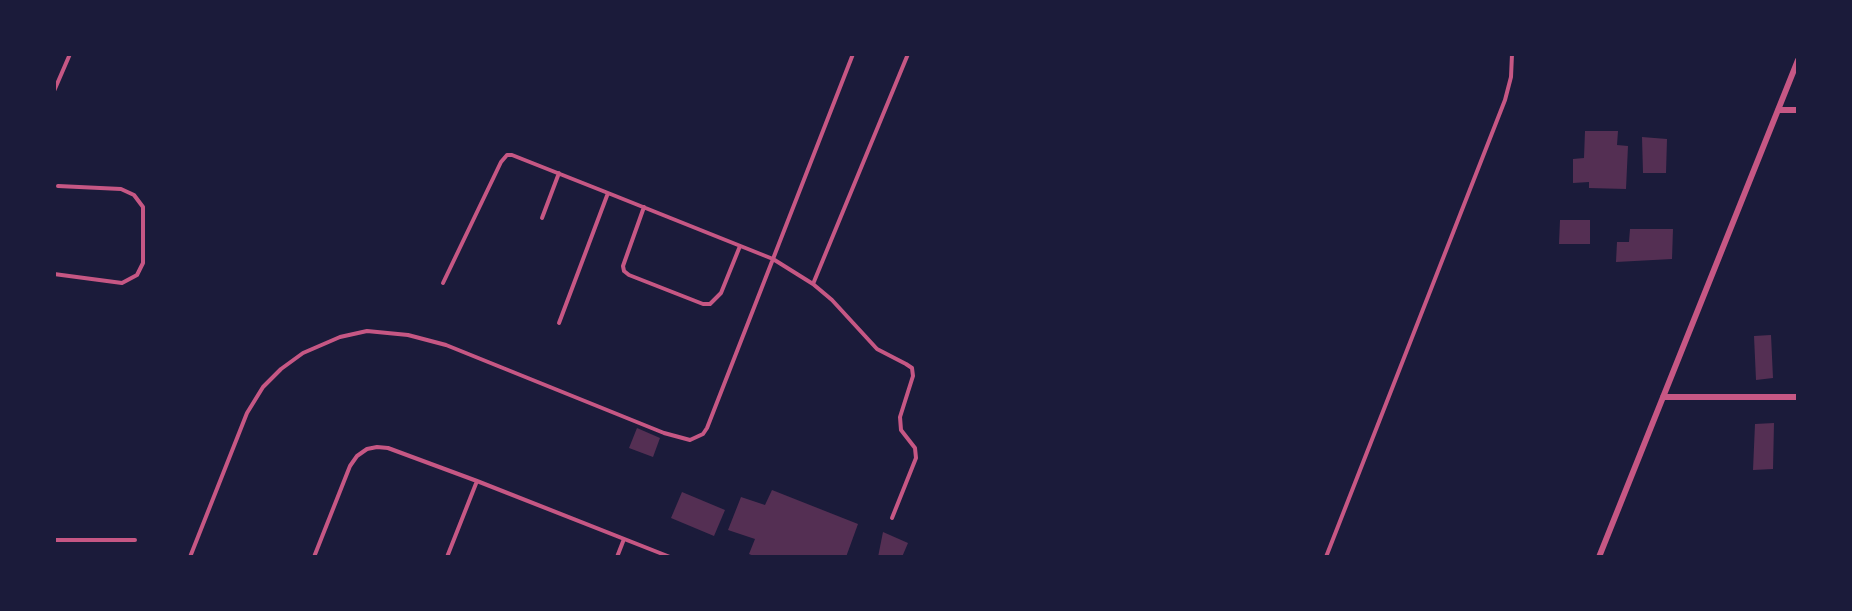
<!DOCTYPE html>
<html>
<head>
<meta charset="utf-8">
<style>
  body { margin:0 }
  #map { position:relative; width:1852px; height:611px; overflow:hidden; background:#1b1b3a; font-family:Roboto,sans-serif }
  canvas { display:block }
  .frame { position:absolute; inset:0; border:56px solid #1b1b3a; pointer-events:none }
</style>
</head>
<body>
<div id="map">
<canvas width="1852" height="611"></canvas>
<div class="frame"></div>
</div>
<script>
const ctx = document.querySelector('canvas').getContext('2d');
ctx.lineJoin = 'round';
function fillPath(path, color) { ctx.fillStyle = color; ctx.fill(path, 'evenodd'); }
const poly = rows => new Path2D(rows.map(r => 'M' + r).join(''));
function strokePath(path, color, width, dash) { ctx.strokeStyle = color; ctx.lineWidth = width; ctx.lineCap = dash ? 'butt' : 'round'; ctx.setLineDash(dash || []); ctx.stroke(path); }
fillPath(poly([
  [1585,131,1618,131,1617,145,1628,146,1626,189,1589,188,1589,182,1573,183,1573,159,1584,158],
  [1642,137,1667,139,1666,173,1643,173],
  [1560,220,1590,220,1590,244,1559,244],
  [1630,229,1673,229,1672,259,1616,262,1617,242,1629,242],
  [1771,335,1773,378,1756,380,1754,336],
  [1774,423,1773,469,1753,470,1755,424],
  [637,428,660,438,653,457,629,448],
  [772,490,858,524,846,557,756,557,749,554,755,539,728,530,741,497,765,505],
  [682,492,725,510,714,536,671,518],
  [883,532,908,543,902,557,878,557]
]), '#542f53');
strokePath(poly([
  [54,91,70,54],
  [608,193,773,259,813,284,832,300,877,349,906,364,912,368,913,376,900,417,901,430,915,448,916,458,892,518],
  [644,207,623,266,624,271,629,275,703,304,710,304,721,293,740,246],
  [542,218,559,173],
  [54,274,122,283,137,275,143,263,143,207,134,195,121,189,58,186],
  [443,283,501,162,507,155,512,155,608,193,559,323],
  [813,284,908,54],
  [54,540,135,540],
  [190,557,247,413,263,387,281,369,303,353,340,337,367,331,408,335,446,345,664,433,690,440,703,434,707,428,853,54],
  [314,557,350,466,357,456,367,449,377,447,388,448,477,481,670,557],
  [447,557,477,481],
  [617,557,624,539],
  [1326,557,1505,100,1511,77,1512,54]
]), '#c65784', 4);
strokePath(poly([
  [1778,110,1798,110],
  [1663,397,1798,397],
  [1599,557,1798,60]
]), '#c65784', 6);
</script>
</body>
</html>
